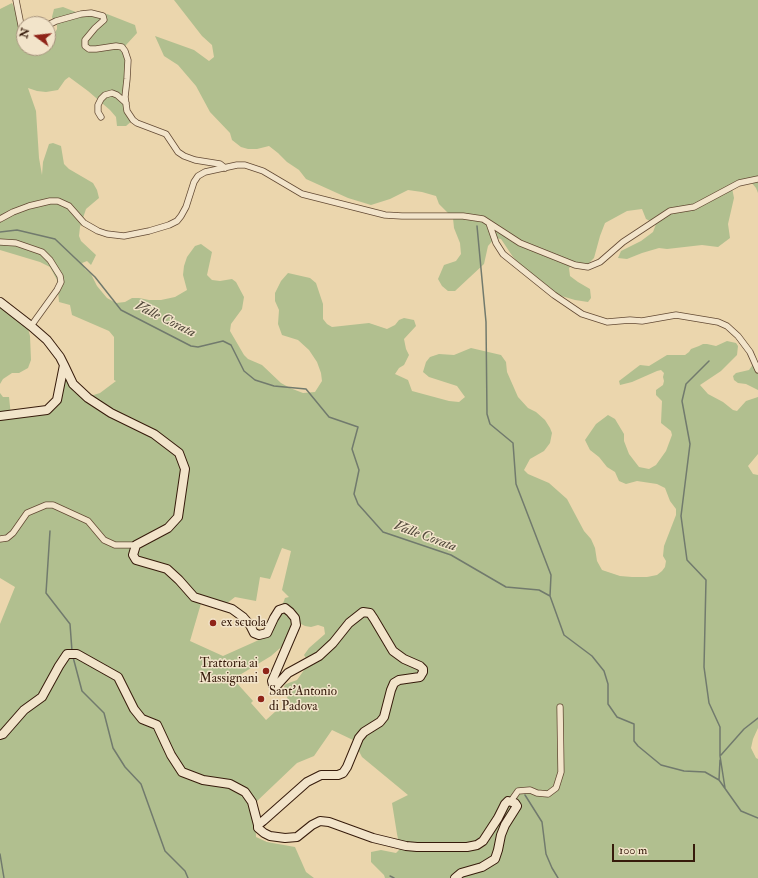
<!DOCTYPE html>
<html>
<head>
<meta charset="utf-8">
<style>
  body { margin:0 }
  #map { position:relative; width:758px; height:878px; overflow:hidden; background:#ebd6ad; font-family:"IM FELL Double Pica",serif }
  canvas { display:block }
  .north { position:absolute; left:16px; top:16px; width:40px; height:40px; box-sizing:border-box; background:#f2e4ca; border:1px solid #a7947e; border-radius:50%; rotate:285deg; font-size:11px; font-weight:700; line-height:16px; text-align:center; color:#361b0b }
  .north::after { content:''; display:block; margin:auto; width:14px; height:18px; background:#8f2418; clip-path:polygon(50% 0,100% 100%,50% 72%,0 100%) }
  .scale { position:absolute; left:612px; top:844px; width:83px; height:18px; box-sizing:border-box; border:2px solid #361b0b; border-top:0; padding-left:5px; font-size:12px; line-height:14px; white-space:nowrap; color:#361b0b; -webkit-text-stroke:3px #f2e4ca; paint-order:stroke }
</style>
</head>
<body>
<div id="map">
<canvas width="758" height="878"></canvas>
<div class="north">N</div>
<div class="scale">100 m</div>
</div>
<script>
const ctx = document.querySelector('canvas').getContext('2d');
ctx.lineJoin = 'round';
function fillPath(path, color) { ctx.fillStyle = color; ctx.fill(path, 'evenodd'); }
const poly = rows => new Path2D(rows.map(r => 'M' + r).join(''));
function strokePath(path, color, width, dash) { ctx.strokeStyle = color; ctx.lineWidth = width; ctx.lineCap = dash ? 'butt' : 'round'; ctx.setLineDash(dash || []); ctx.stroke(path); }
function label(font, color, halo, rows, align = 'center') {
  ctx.font = font + ' "IM FELL Double Pica",serif'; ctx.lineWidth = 3; ctx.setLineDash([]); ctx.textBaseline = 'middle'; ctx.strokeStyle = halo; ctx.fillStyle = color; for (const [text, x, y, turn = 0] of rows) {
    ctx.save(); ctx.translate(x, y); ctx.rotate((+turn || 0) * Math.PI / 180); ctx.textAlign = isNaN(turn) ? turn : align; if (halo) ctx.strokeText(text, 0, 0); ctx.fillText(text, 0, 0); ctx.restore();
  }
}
fillPath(poly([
  [174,0,758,0,758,193,756,188,751,182,736,181,732,188,734,198,728,224,730,238,718,247,702,245,667,249,659,248,642,253,627,259,618,258,621,251,641,241,653,232,656,224,646,219,642,209,627,211,605,223,600,236,594,258,587,265,571,266,569,268,570,276,578,282,590,289,591,298,588,302,575,300,558,295,523,268,513,257,501,239,495,238,488,246,484,264,455,291,448,291,442,286,438,279,444,265,456,261,461,254,460,243,454,228,453,218,439,204,436,196,422,192,408,190,390,199,371,205,348,198,306,179,299,170,287,162,278,153,269,146,257,149,248,149,241,147,232,140,230,133,210,112,196,86,178,65,164,56,155,36,194,50,209,61,214,57,212,45,202,36],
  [12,3,17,14,22,42,24,42,24,48,48,48,48,37,54,34,57,29,57,25,54,22,52,17,54,9,63,7,86,16,107,14,135,25,137,33,126,45,124,56,128,80,126,99,133,120,126,126,117,126,116,117,110,110,88,91,69,77,65,80,58,90,46,92,37,91,28,88,36,111,39,158,42,175,43,162,49,144,53,143,61,146,64,164,69,169,93,183,97,190,99,198,86,209,80,227,79,236,81,241,96,255,91,265,87,261,82,263,85,269,91,274,97,286,107,298,116,303,125,302,132,298,139,298,149,300,161,300,175,297,187,290,183,275,184,266,187,257,195,246,201,244,212,252,207,275,212,280,220,281,232,279,236,282,244,297,242,309,231,324,230,331,244,355,248,359,262,365,281,383,290,388,303,393,315,392,322,381,321,373,317,362,309,350,298,340,282,335,278,324,279,310,275,301,275,293,281,281,288,273,310,278,316,283,323,304,323,319,327,324,332,327,369,323,387,329,395,325,399,320,404,318,414,320,416,326,404,339,406,349,409,355,404,365,399,368,395,374,408,380,412,391,449,401,459,402,465,397,457,386,429,377,423,372,426,362,430,357,439,354,454,355,471,348,501,355,506,362,507,372,518,397,528,408,536,412,545,420,550,428,552,433,550,443,544,451,530,459,524,470,528,474,549,483,567,499,584,531,591,539,595,548,597,561,602,570,620,576,632,577,647,577,657,575,662,571,665,567,666,561,663,556,664,546,676,515,676,509,670,501,665,488,657,484,637,481,626,484,619,481,615,472,607,467,599,457,590,450,585,440,596,424,608,415,615,419,624,434,624,441,629,454,639,467,649,469,656,465,666,451,672,435,671,431,661,423,662,401,656,395,656,390,663,385,664,381,663,377,664,373,661,370,657,371,632,382,620,385,619,381,640,365,649,366,667,355,685,355,689,352,691,349,699,346,703,344,707,344,716,346,727,341,736,343,738,346,737,355,721,371,700,385,708,394,723,402,733,410,737,411,746,401,758,397,758,454,748,466,753,474,758,475,758,728,753,739,751,748,756,758,758,759,758,878,385,878,384,875,371,862,371,852,381,850,396,853,400,849,397,834,392,803,408,795,362,757,353,740,332,730,314,756,297,763,255,803,256,837,267,842,295,847,306,872,314,878,0,878,0,624,15,587,0,578,0,393,3,397,9,397,11,416,46,413,66,377,84,398,100,393,116,381,114,380,114,337,109,331,72,315,70,305,59,302,57,280,50,267,40,262,0,250,0,9],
  [282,548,291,551,282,590,289,597,285,598,282,606,287,612,278,615,270,635,223,656,190,641,202,600,221,608,235,597,256,601,260,577,270,579],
  [299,620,301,624,305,626,311,627,318,625,324,627,325,634,309,648,304,655,309,663,297,680,286,684,284,686,291,712,284,710,276,711,266,720,251,703,253,701,235,681,238,676,271,656,287,642],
  [0,305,27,325,30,336,31,360,28,368,19,373,12,373,3,379,0,384],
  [758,362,758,390,746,384,738,383,734,380,733,376,736,373,749,370,754,363]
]), '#b1bf8f');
strokePath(poly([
  [477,226,486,322,487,414,490,424,513,443,516,484,551,575,550,596],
  [0,232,17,230,55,239,95,277,121,310,191,346,198,347,223,341,231,345,244,371,255,380,274,386,306,389,329,417,358,427,352,449,359,470,354,494,358,504,383,532,451,555,506,587,539,590,550,596,564,635,592,656,604,671,608,684,608,704,617,717,634,724,634,741,638,746,661,765,684,771,705,772,719,780,741,811,758,818],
  [709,361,686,384,682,401,690,444,681,516,687,560,706,580,704,667,709,703,720,727,720,756,725,788],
  [50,531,46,593,70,624,72,651],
  [73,657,82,691,104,713,113,748,125,767,141,784,165,851,185,871,188,878],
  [721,755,744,729,758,718],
  [719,780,720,760],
  [525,795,542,822,546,854,552,868,558,878],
  [0,854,4,878],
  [390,876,394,878]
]), '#717a6d', 1.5);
const street = poly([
  [16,0,22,30,24,33],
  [48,25,56,21,81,14,91,13,103,16,104,20,95,28,85,40,85,46,89,49,96,49,116,46,122,47,125,51,128,60,127,79,125,97,127,111,133,120,137,123,166,134,178,152,184,156,195,160,220,164,225,168],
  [101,117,98,112,98,105,101,99,105,95,112,93,117,95,126,103],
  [0,219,13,212,29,206,50,201,58,201,69,206,84,223,98,231,107,234,124,236,149,231,169,225,177,221,181,216,186,207,194,182,198,176,205,172,237,165,245,165,263,171,302,194,385,215,402,216,463,216,483,219,520,243,575,265,588,267,600,262,623,242,670,211,694,207,739,183,758,179],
  [489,223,496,243,503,254,554,295,582,314,607,322,630,320,642,321,676,315,718,322,727,326,738,336,750,352,758,370],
  [0,242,16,243,42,252,50,260,60,276,61,282,57,290,31,326],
  [0,539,7,538,13,533,27,513,46,505,53,505,88,521,104,540,115,545,136,545],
  [511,801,518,791,530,790,537,793,548,794,556,788,561,772,560,707]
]);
const secondary = poly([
  [0,302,31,326,47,340,60,357,64,365,57,400,47,410,0,416],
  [64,365,73,384,88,398,111,413,154,434,179,453,185,469,178,517,168,528,136,545,133,555,136,560,167,569,179,580,194,597,232,609,243,617,250,625,254,633,259,635,267,633,274,618,279,610,285,608,290,612,295,618,296,625,272,681,273,685,277,685,288,673,319,656,333,643,349,623,363,612,370,613,374,619,393,651,404,659,420,666,423,669,423,672,420,677,399,680,394,683,391,690,384,717,380,722,364,732,359,738,347,767,343,773,338,775,321,775,307,782,263,821,258,825,258,828,264,833,270,836,285,838,297,837,312,825,320,821,329,822,373,838,406,846,417,847,467,847,477,845,483,841,498,818,505,804,508,801,515,803,517,806,505,825,501,835,498,850,495,859,482,867,461,873,455,878],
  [0,735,3,734,24,710,42,697,59,666,67,654,77,654,118,677,134,709,142,719,157,725,171,755,182,772,203,780,230,784,245,792,252,802,258,825]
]);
strokePath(street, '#634a34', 7);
strokePath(secondary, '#361b0b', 10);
strokePath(street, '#f2e4ca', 5.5);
strokePath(secondary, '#f2e4ca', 8);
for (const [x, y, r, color] of [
  [213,623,4,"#8f2418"],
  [266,671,4,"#8f2418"],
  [261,699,4,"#8f2418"]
]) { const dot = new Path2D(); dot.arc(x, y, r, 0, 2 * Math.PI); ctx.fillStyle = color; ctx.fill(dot); strokePath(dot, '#f2e4ca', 1.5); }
label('13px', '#361b0b', '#f2e4ca', [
  ["ex scuola",221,623],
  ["Trattoria ai",258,664,"right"],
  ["Massignani",258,679,"right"],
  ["Sant'Antonio",269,692],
  ["di Padova",269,707]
], 'left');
label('italic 14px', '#534a3c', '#f2e4ca', [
  ["Valle Corata",165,320,26],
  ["Valle Corata",425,537,20]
]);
</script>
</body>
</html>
